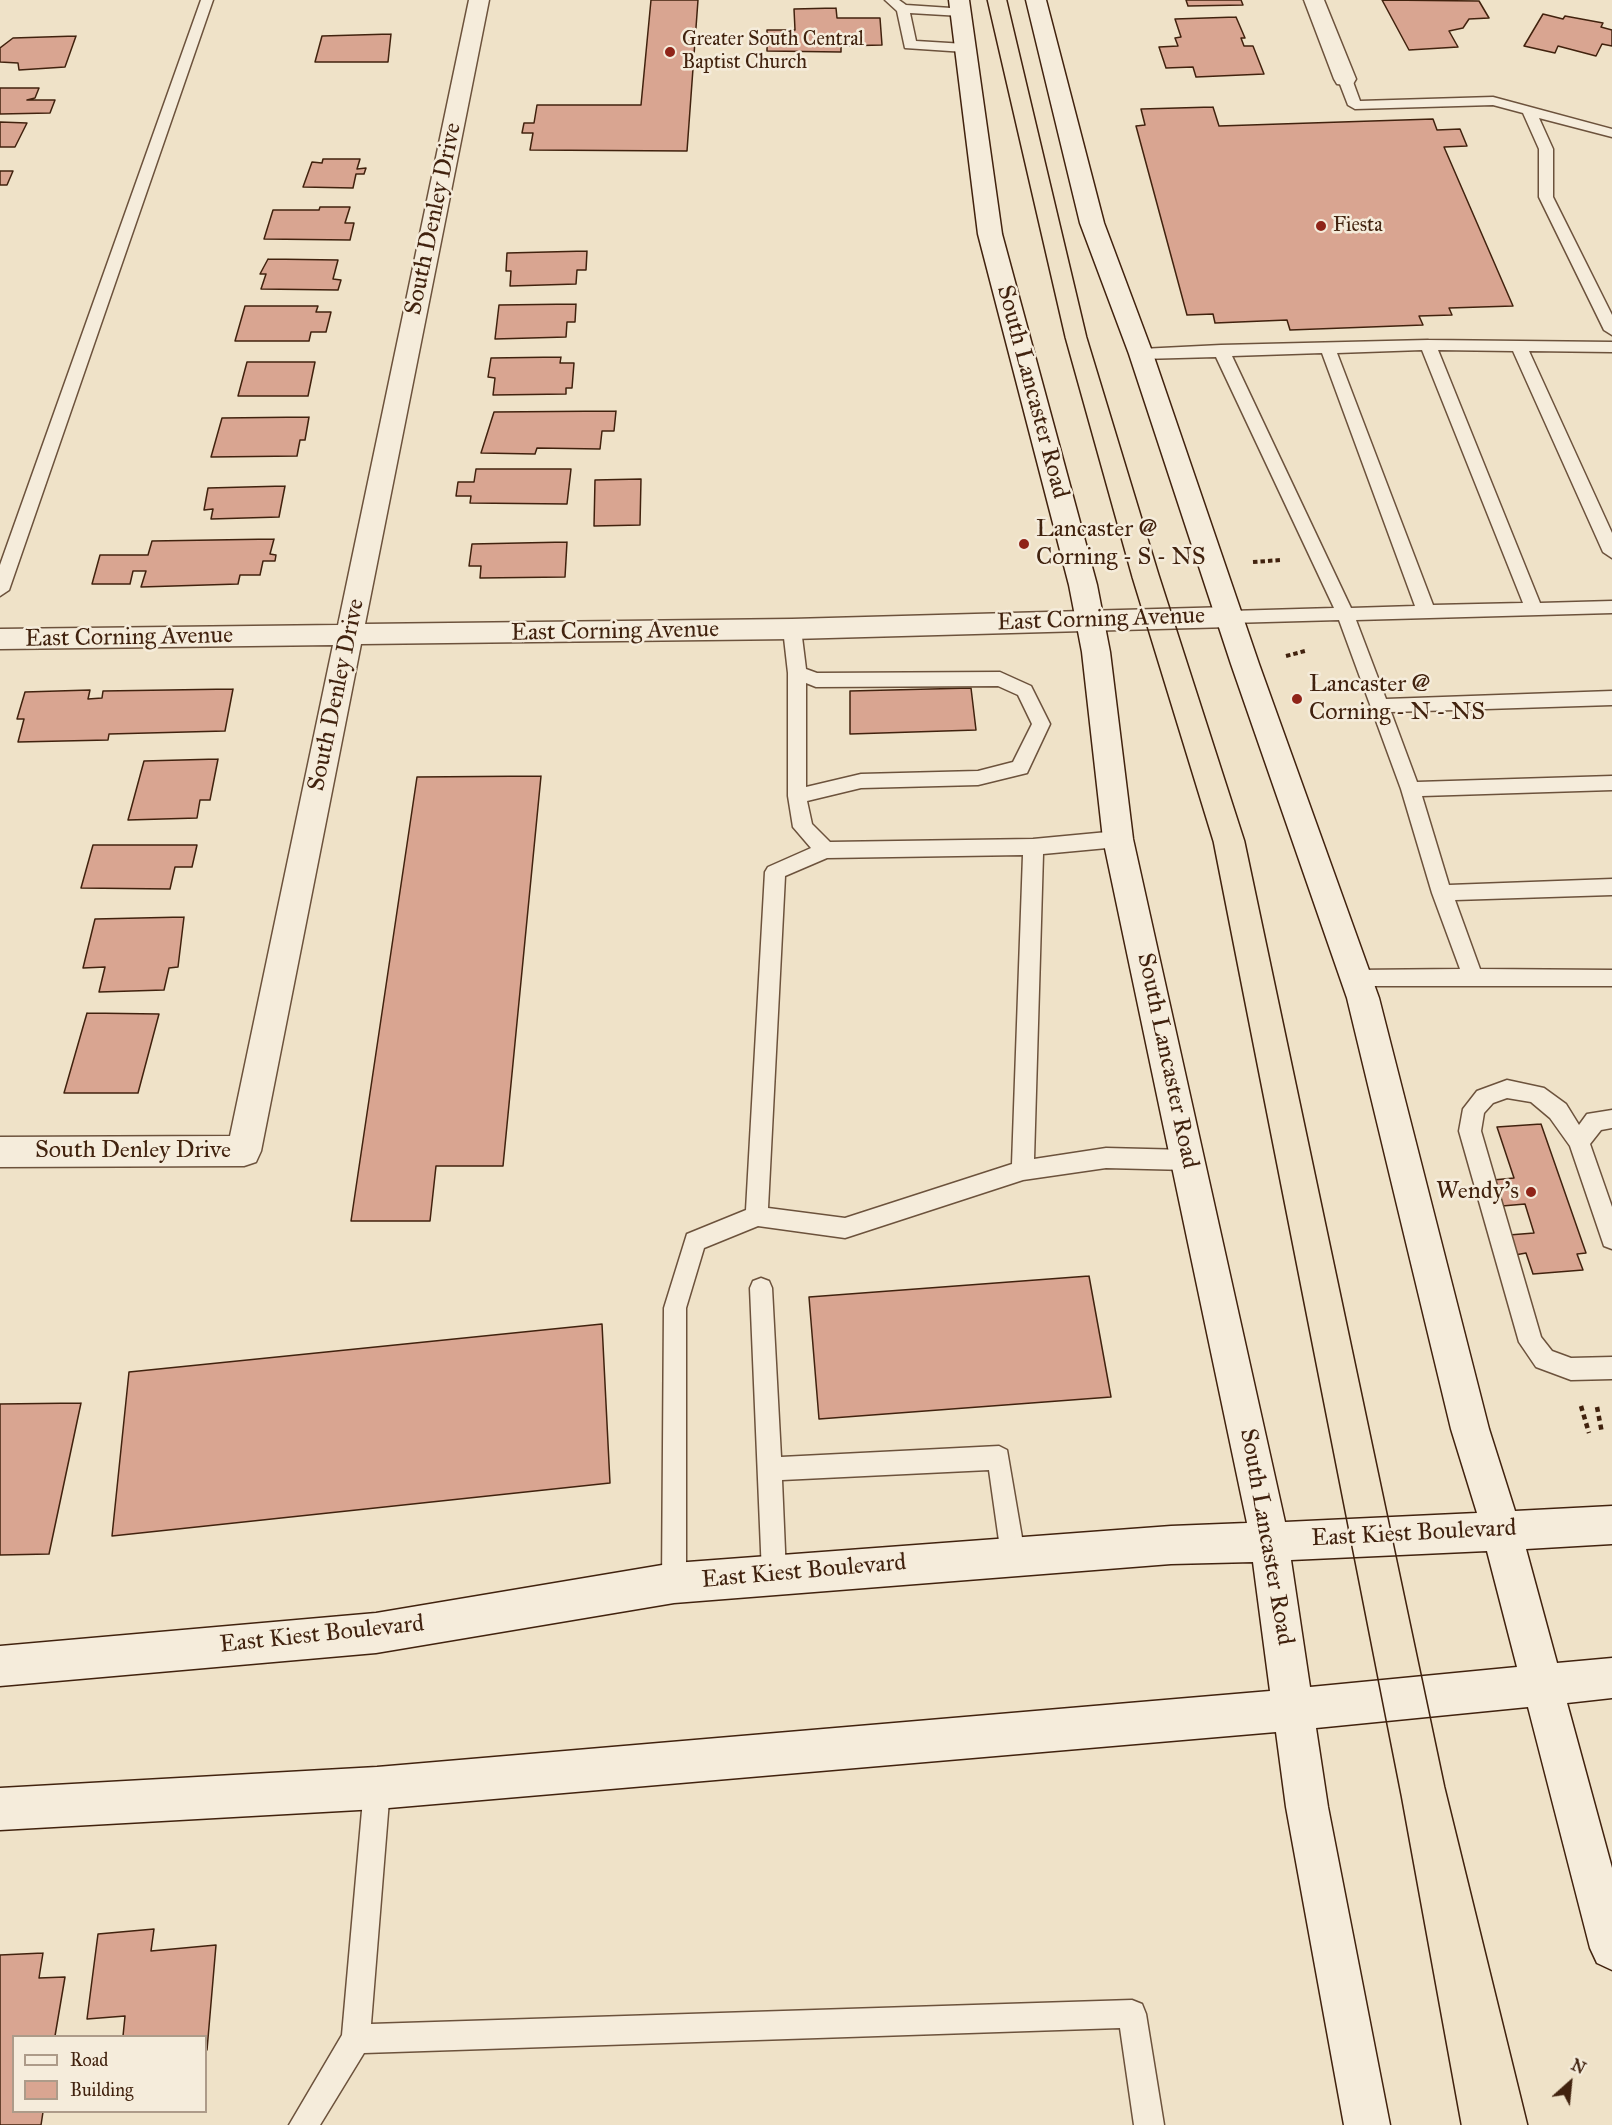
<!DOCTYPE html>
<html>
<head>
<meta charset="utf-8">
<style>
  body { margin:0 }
  #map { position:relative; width:1612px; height:2125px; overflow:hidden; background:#efe2c8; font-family:"IM FELL Great Primer",serif }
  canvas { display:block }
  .legend { position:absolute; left:12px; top:2035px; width:195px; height:78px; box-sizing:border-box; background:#f5ecdb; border:2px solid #ad9b89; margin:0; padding:8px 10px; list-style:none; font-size:18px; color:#41220e }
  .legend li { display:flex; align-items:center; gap:12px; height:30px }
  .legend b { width:30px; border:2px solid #ad9b89 }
  .north { position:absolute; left:1540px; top:2053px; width:60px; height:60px; -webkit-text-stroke:4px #f5ecdb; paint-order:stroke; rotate:27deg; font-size:16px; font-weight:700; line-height:24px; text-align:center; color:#41220e }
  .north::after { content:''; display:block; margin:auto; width:21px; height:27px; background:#41220e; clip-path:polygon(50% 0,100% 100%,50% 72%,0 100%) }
</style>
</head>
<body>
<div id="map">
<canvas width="1612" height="2125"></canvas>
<ul class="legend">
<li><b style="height:8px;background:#f5ecdb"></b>Road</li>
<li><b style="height:16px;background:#d9a591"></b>Building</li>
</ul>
<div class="north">N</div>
</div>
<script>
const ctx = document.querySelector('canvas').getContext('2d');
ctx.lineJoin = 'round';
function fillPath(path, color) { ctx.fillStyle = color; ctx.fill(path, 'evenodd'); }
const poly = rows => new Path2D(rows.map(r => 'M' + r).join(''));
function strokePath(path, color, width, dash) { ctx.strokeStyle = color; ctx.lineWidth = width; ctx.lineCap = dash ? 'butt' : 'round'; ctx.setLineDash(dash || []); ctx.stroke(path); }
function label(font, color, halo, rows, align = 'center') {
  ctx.font = font + ' "IM FELL Great Primer",serif'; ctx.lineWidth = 5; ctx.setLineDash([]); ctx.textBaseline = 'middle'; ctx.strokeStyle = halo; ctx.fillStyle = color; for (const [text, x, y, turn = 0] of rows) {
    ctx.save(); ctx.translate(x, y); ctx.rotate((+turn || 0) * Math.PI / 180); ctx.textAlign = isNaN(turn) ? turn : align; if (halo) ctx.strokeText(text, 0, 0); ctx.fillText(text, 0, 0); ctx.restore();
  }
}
const building = poly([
  [651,0,698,0,687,151,530,150,533,133,522,133,524,123,534,123,537,105,641,105,651,0],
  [1186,0,1241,0,1243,5,1188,6,1186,0],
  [1382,0,1479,1,1489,18,1469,19,1463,28,1449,31,1458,47,1409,50,1382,0],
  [836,8,837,18,880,18,882,45,841,46,841,52,767,51,767,30,795,30,794,9,836,8],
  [1543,14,1563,19,1565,16,1603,23,1601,27,1612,30,1612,46,1602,44,1596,56,1558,46,1555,53,1524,46,1543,14],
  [1236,17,1245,38,1241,38,1244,46,1253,46,1264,74,1196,77,1193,67,1166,68,1159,47,1178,46,1175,38,1181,37,1175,19,1236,17],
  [391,34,388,62,315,62,322,36,391,34],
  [76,36,65,67,19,70,18,63,0,62,0,48,13,38,76,36],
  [0,88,39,88,35,98,27,100,55,100,50,113,0,114,0,88],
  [1213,107,1219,126,1433,119,1437,130,1460,129,1467,146,1444,147,1513,306,1449,308,1452,315,1419,316,1423,325,1290,330,1287,320,1215,323,1213,314,1187,315,1136,126,1145,125,1141,109,1213,107],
  [0,122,27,123,15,147,0,147,0,122],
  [323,159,360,159,357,169,366,168,364,174,356,174,353,188,303,187,312,162,322,163,323,159],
  [0,171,13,171,7,185,0,185,0,171],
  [320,207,350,207,345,223,354,223,350,240,264,239,273,210,319,210,320,207],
  [587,251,586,270,577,270,576,284,510,286,511,271,506,271,507,253,587,251],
  [268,259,338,260,333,279,341,280,338,290,261,289,266,274,260,274,268,259],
  [576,304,575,322,567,322,566,337,495,339,499,305,576,304],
  [245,306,318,306,316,312,331,312,326,332,311,332,309,341,235,341,245,306],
  [561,357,560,363,574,363,572,388,566,388,566,394,493,395,495,378,488,377,491,358,561,357],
  [247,362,315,362,308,396,238,396,247,362],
  [616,411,614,431,602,431,600,449,537,448,535,454,481,453,494,412,616,411],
  [309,417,305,440,300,440,297,456,211,457,222,418,309,417],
  [476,469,571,469,567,504,470,503,471,496,456,496,458,482,474,482,476,469],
  [641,479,640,525,594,526,595,480,641,479],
  [285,486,279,517,211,519,213,509,204,510,208,488,285,486],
  [274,539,270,554,276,555,275,561,263,561,260,575,240,575,238,584,141,587,146,571,133,571,130,584,92,584,100,555,148,555,152,541,274,539],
  [567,542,565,577,480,578,481,566,469,566,472,544,567,542],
  [971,688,976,730,850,734,850,691,971,688],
  [233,689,225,731,109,734,108,740,18,742,24,719,17,719,25,692,90,690,88,699,102,698,103,691,233,689],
  [218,759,210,800,200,800,197,818,128,820,144,761,218,759],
  [541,776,503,1166,436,1166,430,1221,351,1221,417,777,541,776],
  [93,845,197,845,192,867,175,867,170,889,81,888,93,845],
  [184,917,178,967,169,968,164,990,99,992,105,967,83,968,95,919,184,917],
  [87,1013,159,1014,138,1093,64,1093,87,1013],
  [1541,1124,1586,1253,1577,1254,1583,1270,1533,1274,1526,1253,1515,1255,1509,1235,1534,1233,1525,1204,1502,1206,1493,1180,1514,1178,1497,1127,1541,1124],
  [1089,1276,1111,1397,819,1419,809,1297,1089,1276],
  [602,1324,610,1483,112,1536,129,1372,602,1324],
  [81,1403,49,1554,0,1555,0,1404,81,1403],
  [154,1929,151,1951,216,1945,207,2050,206,2036,123,2036,125,2016,87,2019,98,1934,154,1929],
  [43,1953,39,1978,65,1977,55,2036,14,2036,14,2112,43,2112,41,2125,0,2125,0,1955,43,1953]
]);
fillPath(building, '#d9a591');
strokePath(building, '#41220e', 1.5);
const lane = poly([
  [201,0,213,0,9,590,0,596,0,565,201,0],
  [885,0,899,0,906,5,966,9,968,12,961,16,910,13,916,41,965,44,972,48,965,52,905,48,897,11,885,0],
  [1345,75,1352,79,1360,101,1493,97,1612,129,1612,137,1539,118,1553,149,1553,197,1612,315,1612,335,1604,330,1539,197,1539,149,1523,113,1493,105,1355,109,1348,105,1338,79,1345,75],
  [1428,340,1612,342,1612,352,1529,351,1612,533,1612,558,1603,552,1513,351,1438,350,1540,603,1612,601,1612,613,1356,620,1386,699,1612,691,1612,705,1391,712,1417,782,1612,776,1612,790,1422,796,1449,885,1612,879,1612,895,1455,900,1480,969,1612,970,1612,986,1355,986,1348,984,1345,978,1348,972,1355,970,1460,969,1432,893,1401,789,1339,620,1230,623,1224,621,1221,617,1224,613,1230,611,1334,608,1216,357,1141,359,1133,354,1141,349,1221,345,1428,340],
  [1422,350,1523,603,1433,605,1337,353,1422,350],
  [1322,353,1415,606,1351,608,1232,356,1322,353],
  [792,623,798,625,801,629,806,669,817,673,1000,672,1031,686,1050,724,1027,773,978,785,861,788,807,801,812,824,830,842,1033,839,1118,831,1125,834,1128,839,1125,844,1118,847,1043,854,1034,1159,1106,1148,1188,1150,1196,1153,1199,1160,1196,1167,1188,1170,1106,1168,1023,1180,845,1238,758,1226,704,1248,686,1308,686,1583,683,1592,674,1595,665,1592,662,1583,664,1308,687,1234,746,1210,765,872,768,867,811,848,793,827,788,796,788,673,783,629,786,625,792,623],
  [806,683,816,687,998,686,1018,695,1032,724,1013,762,978,771,861,774,806,787,806,683],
  [1023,855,1012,1164,845,1218,768,1208,785,876,827,858,1023,855],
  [1507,1080,1544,1088,1566,1104,1579,1125,1587,1114,1612,1110,1612,1128,1601,1130,1590,1144,1612,1207,1612,1249,1604,1246,1570,1146,1550,1118,1531,1102,1507,1098,1493,1103,1484,1113,1481,1131,1541,1337,1552,1351,1571,1358,1612,1357,1612,1379,1571,1380,1536,1367,1519,1342,1459,1131,1463,1109,1477,1091,1507,1080],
  [761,1278,769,1281,772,1288,781,1457,999,1446,1007,1450,1025,1555,1022,1564,1013,1567,1004,1564,1001,1555,989,1470,782,1480,786,1574,783,1583,774,1586,765,1583,762,1574,750,1288,753,1281,761,1278],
  [377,1775,386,1779,390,1788,371,2024,1132,2000,1142,2004,1146,2014,1164,2125,1134,2125,1120,2028,364,2053,320,2125,289,2125,342,2035,364,1788,368,1779,377,1775]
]);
const street = poly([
  [469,0,489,0,365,624,792,619,1230,607,1240,610,1244,617,1240,624,1230,627,792,639,361,644,261,1151,256,1162,244,1166,0,1167,0,1137,230,1136,333,645,0,649,0,629,338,625,469,0],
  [1304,0,1324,0,1356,79,1353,84,1345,85,1337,84,1334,79,1304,0]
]);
const secondary = poly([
  [949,0,969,0,1002,234,1097,585,1110,652,1133,839,1285,1522,1477,1513,1451,1429,1347,998,1231,664,1129,354,1080,223,1026,0,1046,0,1104,223,1153,354,1259,664,1379,998,1489,1429,1515,1511,1612,1506,1612,1544,1526,1549,1557,1663,1612,1658,1612,1698,1567,1703,1612,1868,1612,1970,1597,1963,1590,1948,1528,1707,1316,1728,1328,1807,1390,2125,1344,2125,1286,1807,1276,1732,377,1809,0,1830,0,1788,377,1767,1270,1691,1253,1562,1171,1564,674,1603,376,1653,0,1686,0,1646,376,1613,674,1563,1171,1526,1247,1523,1103,839,1082,652,1069,585,978,234,949,0],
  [1487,1551,1517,1667,1310,1687,1291,1560,1487,1551]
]);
strokePath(lane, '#6c523c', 3);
strokePath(street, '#6c523c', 3);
strokePath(secondary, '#41220e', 3);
strokePath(poly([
  [1253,562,1281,560],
  [1286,656,1305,651]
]), '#41220e', 4, [4.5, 3]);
strokePath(poly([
  [1581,1406,1589,1433],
  [1597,1407,1602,1433]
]), '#41220e', 4.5, [5, 4]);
fillPath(lane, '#f5ecdb');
fillPath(street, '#f5ecdb');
fillPath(secondary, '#f5ecdb');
strokePath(poly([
  [987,0,1065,338,1132,578,1213,842,1401,1796,1461,2125],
  [1007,0,1087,337,1159,574,1245,841,1445,1787,1528,2125]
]), '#41220e', 1.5);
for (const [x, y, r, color] of [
  [670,52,6,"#8f2418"],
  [1321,226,6,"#8f2418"],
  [1024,544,6,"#8f2418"],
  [1297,699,6,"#8f2418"],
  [1531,1192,6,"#8f2418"]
]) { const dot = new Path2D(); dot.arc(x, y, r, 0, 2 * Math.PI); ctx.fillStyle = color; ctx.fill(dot); strokePath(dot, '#f5ecdb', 2); }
label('20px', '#41220e', '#f5ecdb', [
  ["Greater South Central",682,40],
  ["Baptist Church",682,63],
  ["Fiesta",1333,226]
], 'left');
label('24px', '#41220e', '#f5ecdb', [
  ["South Denley Drive",434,219,-78],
  ["South Lancaster Road",1032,392,75],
  ["East Corning Avenue",1101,620,-2],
  ["East Corning Avenue",615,632,-1],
  ["East Corning Avenue",129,638,-1],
  ["South Denley Drive",337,695,-78],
  ["South Lancaster Road",1167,1061,78],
  ["South Denley Drive",133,1151],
  ["East Kiest Boulevard",1414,1534,-3],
  ["South Lancaster Road",1266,1537,80],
  ["East Kiest Boulevard",804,1572,-5],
  ["East Kiest Boulevard",322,1635,-6]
]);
label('24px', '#41220e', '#f5ecdb', [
  ["Lancaster @",1036,530],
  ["Corning - S - NS",1036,558],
  ["Lancaster @",1309,685],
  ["Corning - N - NS",1309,713],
  ["Wendy's",1519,1192,"right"]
], 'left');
</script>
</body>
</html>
